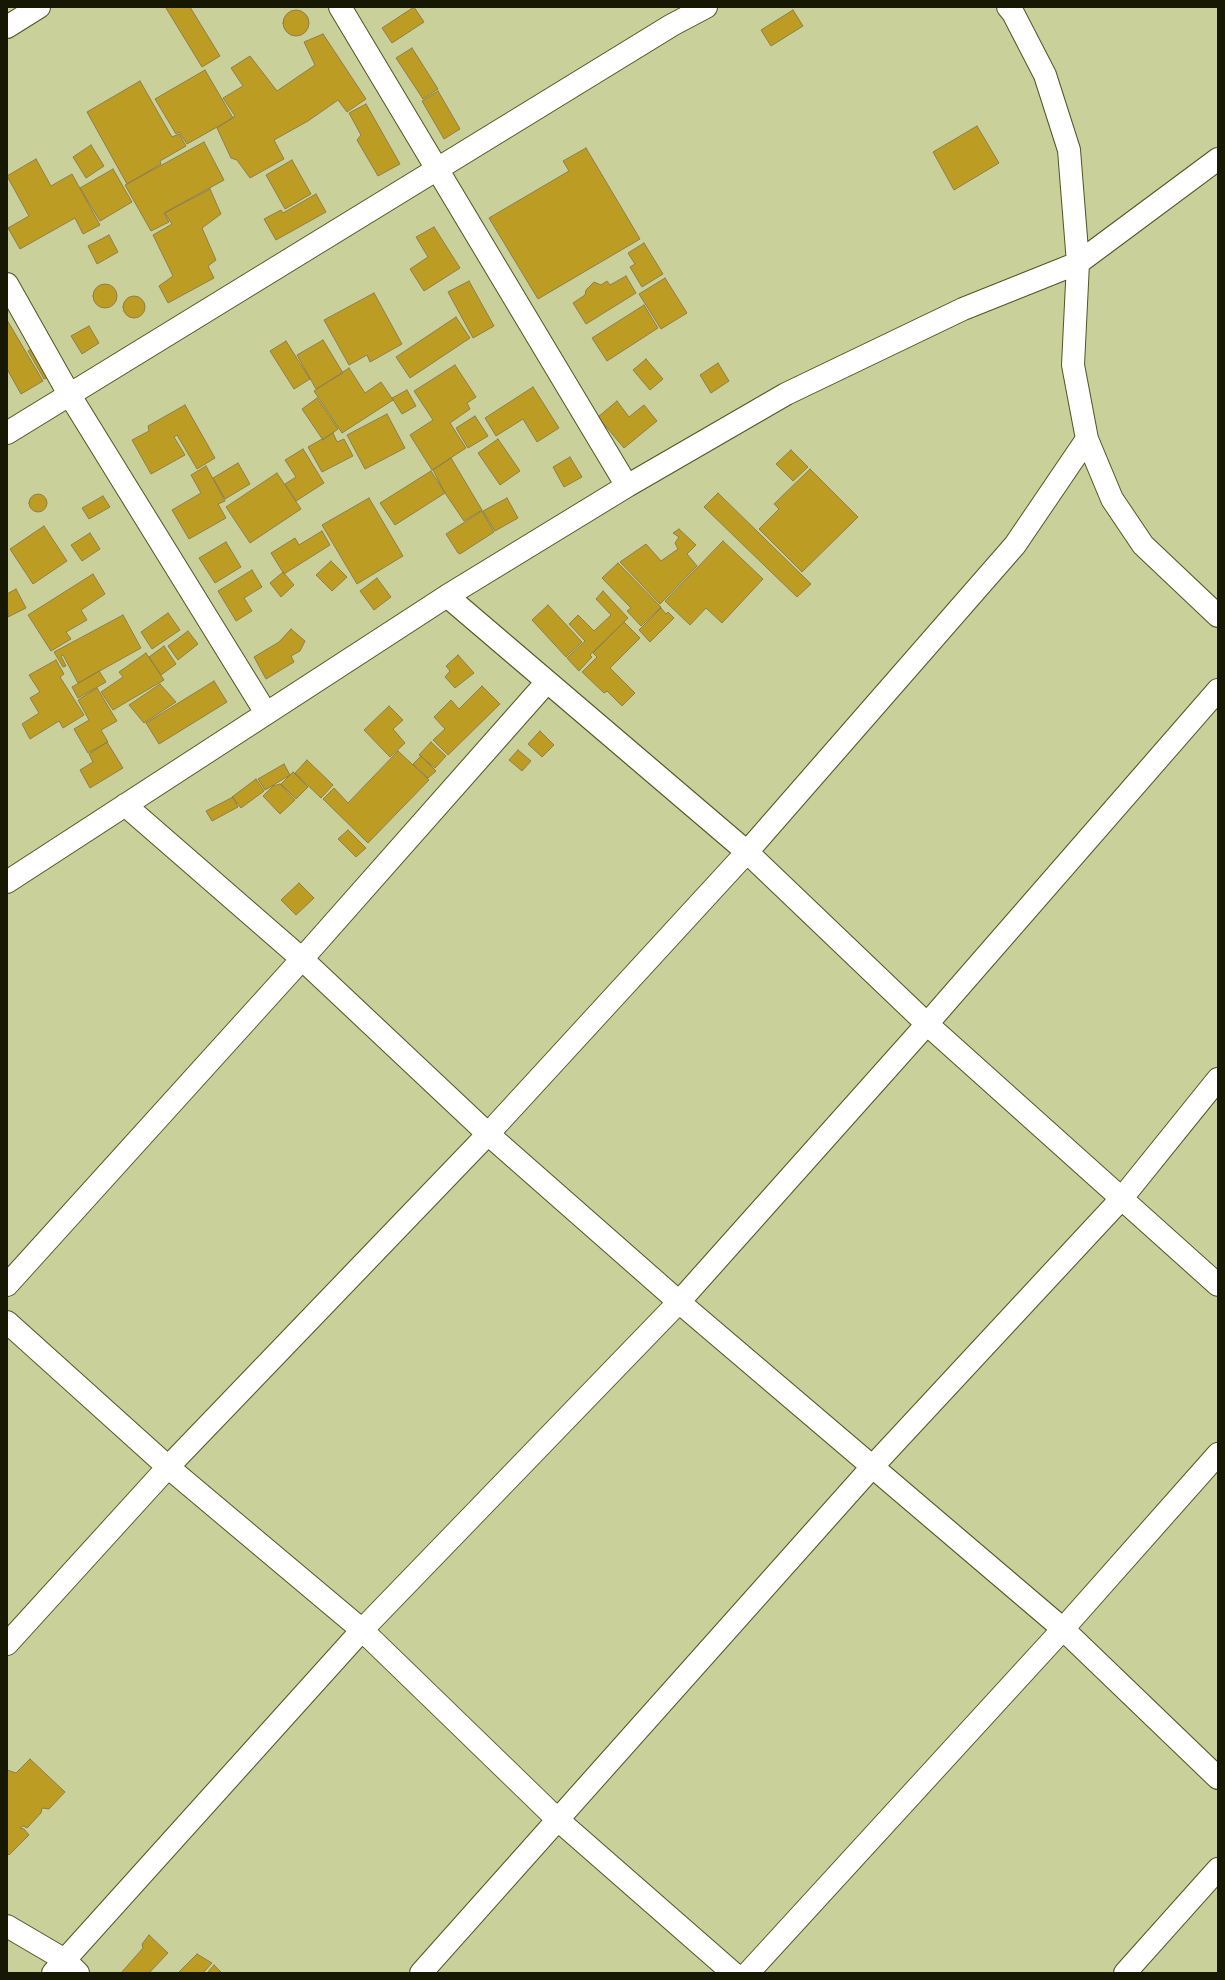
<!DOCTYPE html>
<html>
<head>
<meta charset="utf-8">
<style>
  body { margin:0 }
  #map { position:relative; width:1225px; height:1980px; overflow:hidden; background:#cad099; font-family:"Varela Round",sans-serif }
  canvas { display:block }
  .frame { position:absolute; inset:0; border:8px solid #171804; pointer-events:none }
</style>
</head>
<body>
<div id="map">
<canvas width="1225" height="1980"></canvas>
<div class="frame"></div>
</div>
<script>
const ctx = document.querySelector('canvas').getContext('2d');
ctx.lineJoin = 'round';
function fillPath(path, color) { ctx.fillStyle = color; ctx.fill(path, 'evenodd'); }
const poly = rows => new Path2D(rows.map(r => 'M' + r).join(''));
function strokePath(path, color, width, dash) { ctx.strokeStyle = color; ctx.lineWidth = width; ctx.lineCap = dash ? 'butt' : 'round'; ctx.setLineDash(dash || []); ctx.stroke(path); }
const building = poly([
  [169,7,190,7,220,56,202,67,166,8,169,7],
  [414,7,424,22,392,43,382,28,414,7],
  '283 23a13 13 0 1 1 26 0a13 13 0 1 1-26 0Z',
  [793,10,803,26,771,46,761,30,793,10],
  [323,34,366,99,347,112,338,100,308,121,274,140,284,159,250,178,237,160,231,158,217,128,235,116,223,98,243,86,231,68,250,56,277,91,315,65,304,42,323,34],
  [412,48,438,89,423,99,396,58,412,48],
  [205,70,233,118,187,144,179,132,176,134,155,99,205,70],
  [140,81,172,137,179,134,186,146,160,161,161,164,127,184,87,112,140,81],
  [438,91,460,129,444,139,422,101,438,91],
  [366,104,400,164,378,176,357,140,361,135,349,113,366,104],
  [977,126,999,163,954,190,933,152,977,126],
  [204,142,224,180,164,213,169,222,151,231,125,185,204,142],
  [91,145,104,166,86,178,73,157,91,145],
  [586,148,640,239,538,299,489,218,569,171,563,161,586,148],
  [36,159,51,186,72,174,100,225,83,234,75,218,20,249,8,228,29,216,7,176,36,159],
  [292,160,311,194,285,209,266,175,292,160],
  [113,169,132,202,100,221,80,188,113,169],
  [210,189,221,214,202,228,216,260,208,266,214,278,168,303,159,286,173,276,153,235,172,224,165,213,210,189],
  [316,194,326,212,276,240,264,219,281,210,283,213,316,194],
  [434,227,460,268,424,291,410,269,428,257,416,237,434,227],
  [109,235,118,252,97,264,88,246,109,235],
  [644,243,663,274,642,287,630,267,635,264,628,253,644,243],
  [626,276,636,293,586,324,573,303,585,295,586,290,594,282,601,285,607,281,610,285,626,276],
  [665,278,687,313,661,329,639,294,665,278],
  [469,281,494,326,473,338,448,292,469,281],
  '93 296a12 12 0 1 1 24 0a12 12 0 1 1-24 0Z',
  [374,293,402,344,370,362,367,355,349,365,324,320,374,293],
  '123 307a11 11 0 1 1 22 0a11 11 0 1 1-22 0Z',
  [644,305,658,328,607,361,592,338,644,305],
  [456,317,470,338,410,378,396,357,456,317],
  [7,320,43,381,21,394,7,369,7,320],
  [89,326,99,343,82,354,71,336,89,326],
  [323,340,343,373,316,389,297,355,323,340],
  [286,341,310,379,294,389,270,351,286,341],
  [37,345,53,375,44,379,28,351,37,345],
  [646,359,663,379,650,390,633,370,646,359],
  [718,363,729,381,711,393,700,375,718,363],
  [455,365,476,397,467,403,470,409,450,423,466,448,432,470,410,435,433,420,414,391,455,365],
  [349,368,365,393,381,382,393,400,342,433,314,391,349,368],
  [533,387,559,428,537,442,523,419,496,436,485,418,533,387],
  [407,390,416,406,402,414,392,398,407,390],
  [317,398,338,429,323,440,302,409,317,398],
  [617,401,629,417,644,405,657,421,624,448,598,417,617,401],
  [185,405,215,458,197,469,177,435,174,437,185,455,151,474,132,440,149,431,148,426,185,405],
  [387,414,405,448,365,469,347,435,387,414],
  [475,416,488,436,468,448,456,428,475,416],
  [333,433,337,442,344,439,353,456,322,472,308,447,333,433],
  [498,439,520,471,500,485,478,453,498,439],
  [303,449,324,483,296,501,285,484,296,477,285,460,303,449],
  [791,450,808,467,793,481,776,464,791,450],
  [570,457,582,477,564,487,553,467,570,457],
  [451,458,482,510,464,521,445,493,433,470,451,458],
  [238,463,250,484,225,499,213,478,238,463],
  [206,466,225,501,218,504,226,518,189,539,172,510,201,493,191,475,206,466],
  [810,469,858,517,802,572,759,529,779,509,774,504,810,469],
  [431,471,445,493,395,525,380,503,431,471],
  [277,473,301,509,250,543,226,507,277,473],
  [718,493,811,584,797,597,704,507,718,493],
  '29 503a9 9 0 1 1 18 0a9 9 0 1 1-18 0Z',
  [103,496,110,507,89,519,82,508,103,496],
  [369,498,403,556,357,584,322,525,369,498],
  [507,498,518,518,495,531,483,511,507,498],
  [482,511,494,532,460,554,458,553,446,534,482,511],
  [44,526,67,561,33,584,10,549,44,526],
  [679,529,696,545,687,554,697,566,660,604,620,562,646,544,661,561,678,549,675,543,679,537,673,533,679,529],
  [322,531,330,545,284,574,271,553,295,538,299,545,322,531],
  [90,533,100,549,82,561,71,545,90,533],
  [723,541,763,579,722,623,706,608,690,625,665,601,723,541],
  [226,542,241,567,215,583,199,558,226,542],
  [331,561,347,577,332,591,316,575,331,561],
  [618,563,661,607,641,626,627,611,631,608,602,578,618,563],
  [252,570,262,587,244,598,252,611,236,621,218,591,252,570],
  [283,572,294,585,281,597,270,583,283,572],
  [93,574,105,594,81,610,87,620,66,632,71,639,51,651,28,615,93,574],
  [377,578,391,597,374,610,360,591,377,578],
  [16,589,26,608,8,617,7,594,16,589],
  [603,591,628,618,590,655,592,657,579,671,567,658,585,641,569,624,578,615,594,631,611,615,596,599,603,591],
  [548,605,582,642,566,657,532,620,548,605],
  [661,608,666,614,668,612,674,618,650,642,639,630,661,608],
  [168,613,180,630,152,649,141,632,168,613],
  [123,615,141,648,78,683,63,655,61,656,66,666,63,667,54,652,123,615],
  [624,622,640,638,610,668,635,693,622,706,607,691,604,693,582,672,597,657,593,653,624,622],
  [291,629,305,641,300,651,291,656,294,662,266,679,254,657,279,642,291,629],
  [188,631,198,644,178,660,168,646,188,631],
  [164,646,176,664,161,675,149,657,164,646],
  [146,653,164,680,113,710,101,692,123,677,119,672,146,653],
  [458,655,474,673,455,688,445,677,450,671,446,666,458,655],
  [56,660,64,674,60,677,84,715,63,728,59,721,30,739,22,724,39,713,30,698,40,692,29,675,56,660],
  [99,671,106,682,78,698,72,687,99,671],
  [214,681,227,702,159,744,146,723,214,681],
  [160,684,176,702,144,723,129,705,160,684],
  [482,686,500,704,448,755,433,740,445,729,434,717,451,700,459,709,482,686],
  [97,688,117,721,101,730,108,742,88,753,74,729,89,720,78,700,97,688],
  [389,706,403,720,393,729,405,743,390,757,364,730,389,706],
  [540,731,554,745,542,757,528,744,540,731],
  [107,742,123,768,90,788,80,770,93,762,89,754,107,742],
  [431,742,446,756,435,768,419,755,431,742],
  [518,750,531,761,522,771,509,760,518,750],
  [398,751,429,780,368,843,323,799,334,788,348,803,398,751],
  [421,756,436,771,428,778,413,764,421,756],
  [307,760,333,785,321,798,295,773,307,760],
  [284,764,290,775,265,790,258,779,284,764],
  [293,772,308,787,296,799,281,784,293,772],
  [256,779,264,791,241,808,232,797,256,779],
  [280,784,295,800,280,814,263,796,273,786,280,784],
  [233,797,238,807,212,821,206,811,233,797],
  [348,830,366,848,356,857,338,839,348,830],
  [299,883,314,898,296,915,281,900,299,883],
  [30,1759,65,1792,49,1809,42,1808,41,1813,27,1828,23,1826,20,1828,24,1829,29,1835,9,1855,7,1853,7,1770,16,1773,30,1759],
  [149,1935,168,1953,149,1973,121,1973,143,1948,142,1944,149,1935],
  [197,1954,212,1963,203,1973,178,1973,197,1954],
  [214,1965,222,1973,207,1973,214,1965]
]);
fillPath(building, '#bc9c23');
strokePath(building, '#8d7e4a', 1);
const minor = poly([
  [340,7,627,486],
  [1008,7,1013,13,1045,75,1069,150,1078,263,1073,365,1087,439,1112,499,1143,545,1218,616],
  [7,27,39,7],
  [7,284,69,394,266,713],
  [7,433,672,25,706,7],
  [447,596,747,852,927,1024,1218,1285],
  [125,805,302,959,488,1134,679,1302,1063,1629,1218,1778],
  [7,882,447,596,627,486,786,394,963,309,1078,263,1218,159],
  [7,1285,302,959,546,683],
  [7,1322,168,1467,362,1630,557,1819,733,1973],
  [7,1644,168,1467,488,1134,747,852,1015,545,1087,439],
  [7,1926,65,1960,78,1973],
  [53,1973,362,1630,679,1302,927,1024,1218,690],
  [421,1973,872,1467,1122,1198,1218,1079],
  [748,1973,1063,1629,1218,1454],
  [1125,1973,1218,1869]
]);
strokePath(minor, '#515522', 24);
strokePath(minor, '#fff', 22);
</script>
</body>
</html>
